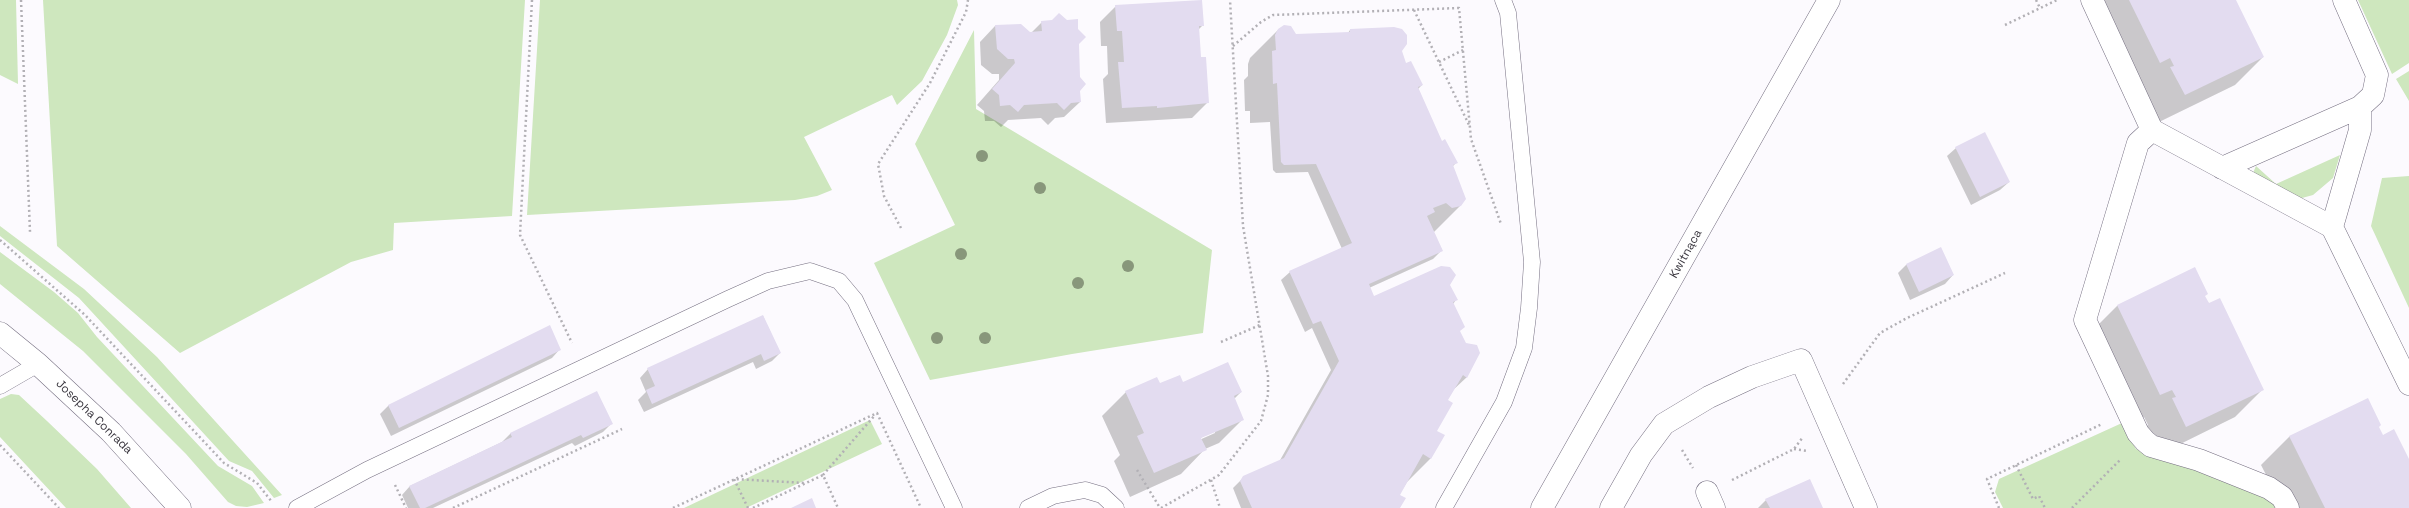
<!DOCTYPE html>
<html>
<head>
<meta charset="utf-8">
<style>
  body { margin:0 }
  canvas { display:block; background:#fcfafe }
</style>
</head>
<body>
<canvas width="2409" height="508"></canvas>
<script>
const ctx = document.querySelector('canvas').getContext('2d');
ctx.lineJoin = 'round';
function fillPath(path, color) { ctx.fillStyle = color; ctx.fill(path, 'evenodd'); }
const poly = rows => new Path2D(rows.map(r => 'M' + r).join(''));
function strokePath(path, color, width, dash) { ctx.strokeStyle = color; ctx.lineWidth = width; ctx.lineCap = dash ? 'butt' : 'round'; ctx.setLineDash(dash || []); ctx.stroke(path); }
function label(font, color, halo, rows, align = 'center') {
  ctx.font = font + ' "Space Grotesk",sans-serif'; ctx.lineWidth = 3; ctx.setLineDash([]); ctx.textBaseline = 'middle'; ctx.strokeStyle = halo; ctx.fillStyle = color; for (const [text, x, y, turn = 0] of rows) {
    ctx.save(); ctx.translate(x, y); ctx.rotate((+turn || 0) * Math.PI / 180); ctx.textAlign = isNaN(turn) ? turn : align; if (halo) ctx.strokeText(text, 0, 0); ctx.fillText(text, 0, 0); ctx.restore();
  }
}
fillPath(poly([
  [0,0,16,0,18,84,0,75],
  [43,0,525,0,512,216,394,223,393,250,351,262,180,353,57,246],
  [540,0,957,0,958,5,947,35,922,81,897,105,892,95,804,137,832,190,817,196,795,200,527,215],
  [2358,0,2409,0,2409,63,2392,74],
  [974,30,976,109,1212,250,1203,333,1072,354,930,380,874,263,955,225,915,144],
  [2409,71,2409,101,2396,79],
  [2340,155,2333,178,2313,195,2302,198,2289,196,2253,173,2256,166,2276,184],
  [2409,176,2409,308,2371,226,2382,178],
  [0,226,84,289,157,357,282,495,274,498,252,471,229,461,79,298,0,236],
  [0,252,54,292,78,313,97,337,218,466,252,486,264,503,247,507,236,506,228,502,186,454,83,351,0,284],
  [11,394,19,395,47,421,97,469,131,508,66,508,0,437,0,399],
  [870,420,882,444,746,508,684,508],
  [2122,423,2136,449,2272,497,2277,508,2003,508,1995,492,1999,479]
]), '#cee7be');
fillPath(poly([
  [2092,0,2235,0,2263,57,2235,85,2157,123],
  [1116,6,1203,25,1198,30,1200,58,1208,102,1192,118,1106,123,1103,79,1108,74,1107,46,1101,46,1100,22],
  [1042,22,1078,44,1080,102,1064,117,1055,118,1048,125,1041,118,1008,120,1001,127,994,121,985,121,984,111,977,105,999,80,999,74,992,74,981,65,980,42,995,26,1031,33],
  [1279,29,1296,35,1348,33,1350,30,1400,51,1405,65,1422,85,1418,89,1441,142,1456,163,1452,167,1461,205,1433,233,1442,250,1433,259,1369,288,1373,297,1449,285,1456,300,1453,304,1467,377,1452,391,1447,400,1435,431,1431,458,1407,482,1399,495,1398,508,1241,508,1233,488,1242,479,1279,462,1331,370,1312,328,1305,332,1281,280,1290,272,1342,249,1308,172,1276,173,1273,170,1270,122,1250,123,1250,111,1245,111,1244,80,1248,76,1248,64,1250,58],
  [1956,148,2009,182,2000,190,1971,205,1947,156],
  [1941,249,1953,275,1945,284,1910,300,1898,273,1906,265],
  [2195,268,2204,296,2263,389,2235,417,2158,455,2145,427,2148,425,2144,417,2132,422,2089,334,2117,306],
  [763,316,780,353,772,361,756,369,753,362,644,412,638,400,646,392,640,378,648,369],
  [560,349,552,358,391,436,380,414,389,405],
  [1159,385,1241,392,1234,399,1243,419,1219,443,1205,449,1181,474,1130,497,1114,461,1120,455,1102,416,1126,392],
  [1215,431,1215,433,1197,441,1196,440],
  [611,424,603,432,575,446,572,443,433,508,408,508,402,495,410,486,502,442,511,433],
  [2290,436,2382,436,2409,461,2409,508,2283,508,2261,465],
  [1766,500,1822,508,1758,508]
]), '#0003');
fillPath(poly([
  [1202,0,1204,26,1199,26,1201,57,1206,57,1209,103,1157,108,1157,106,1122,108,1118,62,1124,62,1122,31,1117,31,1115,5],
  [2129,0,2236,0,2264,57,2185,95,2170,67,2174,66,2170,58,2160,63],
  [1059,13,1067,20,1078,19,1078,29,1086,37,1079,44,1080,77,1086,84,1080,91,1081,102,1071,103,1064,110,1057,103,1024,105,1018,112,1010,105,1000,106,999,95,992,89,1015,63,1014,59,1008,59,997,49,995,25,1021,24,1030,32,1042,31,1041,21,1052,20],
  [1284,25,1291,26,1296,34,1350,32,1350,29,1394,27,1402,29,1407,35,1407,44,1402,51,1406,63,1411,61,1423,85,1418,87,1442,141,1445,139,1458,163,1453,165,1466,199,1461,206,1452,208,1446,203,1433,208,1435,212,1427,216,1443,251,1369,284,1374,296,1441,266,1450,267,1456,275,1450,285,1458,300,1453,302,1465,327,1460,331,1466,343,1477,345,1480,353,1467,378,1463,375,1448,400,1453,403,1437,431,1445,435,1431,459,1423,454,1400,495,1406,498,1400,508,1252,508,1240,481,1243,476,1284,458,1339,361,1321,321,1313,324,1289,271,1352,243,1316,164,1284,165,1281,162,1277,83,1273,84,1272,51,1276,50,1275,35,1278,29],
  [1985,132,2010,182,1980,197,1955,147],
  [1941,247,1954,275,1919,292,1906,264],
  [2195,267,2208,294,2205,296,2209,303,2220,298,2264,390,2186,427,2172,398,2176,397,2172,390,2160,395,2117,305],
  [763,315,781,353,764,361,761,354,652,404,646,390,655,386,647,368],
  [550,325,561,350,399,428,388,405],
  [1228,362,1242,392,1234,396,1244,420,1201,438,1207,450,1154,473,1137,436,1144,433,1125,391,1157,377,1160,383,1180,375,1183,382],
  [597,391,613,424,583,438,581,435,425,508,420,508,409,486,512,437,510,433],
  [2368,398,2381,425,2379,427,2383,435,2394,429,2409,459,2409,508,2325,508,2289,436],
  [1810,479,1823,508,1770,508,1765,499],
  [812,498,816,508,791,508]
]), '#e3dcf0');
const service = poly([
  [0,386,38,364],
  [297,508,367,470,728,299,768,281,810,271,839,281,855,300,954,508],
  [1028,508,1053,496,1085,490,1102,495,1116,508],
  [1444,508,1504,402,1524,348,1529,308,1532,262,1508,13,1503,0]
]);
const minor = poly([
  [2092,0,2152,130,2332,227],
  [2344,0,2377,75,2373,95,2360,107,2360,130,2332,227,2409,384],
  [2152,130,2138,143,2085,320,2138,433,2145,441,2151,446,2199,460,2269,488,2282,497,2288,508],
  [2222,168,2360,107],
  [1707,492,1714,508],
  [1542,508,1829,0],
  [1611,508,1641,455,1664,424,1709,397,1752,377,1801,360,1866,508]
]);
const tertiary = poly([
  [0,333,38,364,111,432,180,508]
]);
strokePath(service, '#756f81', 17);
strokePath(minor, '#756f81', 23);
strokePath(tertiary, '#756f81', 23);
strokePath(poly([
  [21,0,30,232],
  [532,0,520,235,572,343],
  [2036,0,2040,8],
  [1414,10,1469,125],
  [2005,25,2057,0],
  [1233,46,1261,22,1273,15,1459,8,1471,139,1501,224],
  [1439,62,1463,50],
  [901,228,884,196,878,164,930,83,966,12,968,0],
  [0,240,85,315,224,463,257,483,272,502],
  [1221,342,1260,325],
  [1843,384,1880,333,1907,318,2005,273],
  [0,445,59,508],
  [1794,449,1808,451],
  [1682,450,1693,468],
  [2016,465,2033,499,2039,496,2045,508],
  [1137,470,1160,508],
  [823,475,875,415],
  [1211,480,1220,508],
  [1732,480,1794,449,1803,437],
  [395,485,406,508],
  [453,508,622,429],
  [673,508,877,413,921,508],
  [748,508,734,479,805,483],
  [753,508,823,475,838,508],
  [1161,508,1219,475,1261,421,1268,395,1268,376,1243,226,1230,0],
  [1999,508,1987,479,2102,424],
  [2072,508,2121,459]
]), '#b2b0b5', 2.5, [2, 3]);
strokePath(service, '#fff', 16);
strokePath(minor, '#fff', 22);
strokePath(tertiary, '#fff', 22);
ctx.fillStyle = '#88977b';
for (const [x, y] of [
  [982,156],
  [1040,188],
  [961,254],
  [1128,266],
  [1078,283],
  [937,338],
  [985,338]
]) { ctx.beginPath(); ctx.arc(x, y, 6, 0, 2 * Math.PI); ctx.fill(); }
label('12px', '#3a373f', '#fff', [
  ["Kwitnąca",1686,254,-61],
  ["Josepha Conrada",94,417,44]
]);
</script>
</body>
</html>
